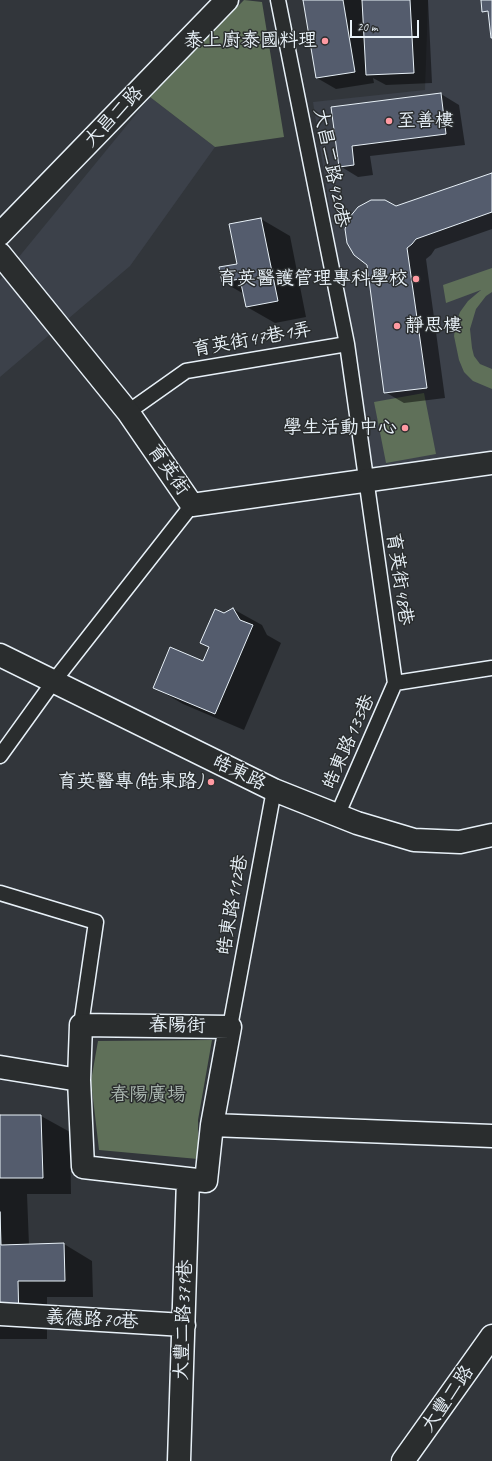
<!DOCTYPE html>
<html>
<head>
<meta charset="utf-8">
<style>
  body { margin:0 }
  #map { position:relative; width:492px; height:1461px; overflow:hidden; background:#32363b; font-family:Caveat,sans-serif }
  canvas { display:block }
  .scale { position:absolute; left:350px; top:20px; width:69px; height:18px; box-sizing:border-box; border:2px solid #e8f1f8; border-top:0; padding-left:5px; font-size:12px; line-height:14px; white-space:nowrap; color:#e8f1f8; -webkit-text-stroke:3px #2a2d2e; paint-order:stroke }
</style>
</head>
<body>
<div id="map">
<canvas width="492" height="1461"></canvas>
<div class="scale">20 m</div>
</div>
<script>
const ctx = document.querySelector('canvas').getContext('2d');
ctx.lineJoin = 'round';
function fillPath(path, color) { ctx.fillStyle = color; ctx.fill(path, 'evenodd'); }
const poly = rows => new Path2D(rows.map(r => 'M' + r).join(''));
function strokePath(path, color, width, dash) { ctx.strokeStyle = color; ctx.lineWidth = width; ctx.lineCap = dash ? 'butt' : 'round'; ctx.setLineDash(dash || []); ctx.stroke(path); }
function label(font, color, halo, rows, align = 'center') {
  ctx.font = font + ' Caveat,"LXGW WenKai TC",sans-serif'; ctx.lineWidth = 3; ctx.setLineDash([]); ctx.textBaseline = 'middle'; ctx.strokeStyle = halo; ctx.fillStyle = color; for (const [text, x, y, turn = 0] of rows) {
    ctx.save(); ctx.translate(x, y); ctx.rotate((+turn || 0) * Math.PI / 180); ctx.textAlign = isNaN(turn) ? turn : align; if (halo) ctx.strokeText(text, 0, 0); ctx.fillText(text, 0, 0); ctx.restore();
  }
}
fillPath(poly([
  [428,0,492,0,492,456,371,473,313,102,425,90],
  [150,97,215,147,130,266,0,377,0,280]
]), '#3c414a');
fillPath(poly([
  [244,0,262,2,284,137,215,147,150,97],
  [492,268,492,292,486,296,476,309,470,329,472,348,474,356,480,364,492,369,492,389,473,381,464,372,459,360,454,336,456,323,460,312,468,301,481,290,446,303,443,285],
  [424,393,436,454,386,463,374,402],
  [212,1040,198,1120,198,1159,99,1150,91,1081,98,1041]
]), '#5f7059');
fillPath(poly([
  [304,0,428,0,432,83,386,85,373,78,374,83,336,89,317,78],
  [441,94,459,105,465,145,370,156,373,175,358,177,340,166,332,108],
  [492,174,492,229,435,249,431,255,426,259,445,398,404,403,385,392,396,207],
  [261,219,290,236,306,317,275,323,247,307,244,294,223,282,238,265],
  [233,609,262,625,267,635,281,643,244,730,183,704,154,687,204,662,224,614],
  [0,1116,41,1116,70,1132,71,1194,27,1194,29,1245,64,1244,92,1261,93,1297,47,1297,47,1339,0,1339]
]), '#0007');
const building = poly([
  [303,0,343,0,355,72,316,78,303,0],
  [362,0,410,0,414,73,366,75,362,0],
  [481,0,492,0,492,38,491,38,488,11,482,12,481,0],
  [441,93,446,134,352,146,354,165,339,167,331,107,441,93],
  [492,173,492,212,416,239,412,244,407,248,427,388,384,393,367,265,354,255,347,243,345,229,349,218,358,207,371,200,385,200,396,206,492,173],
  [261,218,278,301,246,307,240,279,222,282,219,267,237,264,229,224,261,218],
  [233,608,240,620,253,625,215,714,153,688,170,647,203,661,209,647,200,643,215,609,224,613,233,608],
  [0,1115,41,1115,43,1178,0,1178,0,1115],
  [0,1212,1,1245,64,1243,65,1281,18,1281,19,1323,0,1323,0,1212]
]);
fillPath(building, '#545c6d');
strokePath(building, '#e8f1f8', 1);
const service = poly([
  [278,0,347,344,395,683],
  [128,412,186,371,347,344],
  [395,683,492,668],
  [0,756,54,681,192,505],
  [337,816,395,683],
  [0,893,96,922,81,1025],
  [230,1027,274,790]
]);
const minor = poly([
  [0,254,128,412,192,505,492,463],
  [0,655,274,790,357,823,414,840,460,842,492,835],
  [81,1025,230,1027,212,1125,206,1181,83,1167,79,1080,81,1025],
  [0,1067,79,1080],
  [212,1125,492,1136],
  [0,1314,184,1325],
  [179,1461,188,1179],
  [403,1461,492,1336]
]);
const tertiary = poly([
  [0,234,227,0]
]);
strokePath(service, '#e8f1f8', 17);
strokePath(minor, '#e8f1f8', 25);
strokePath(tertiary, '#e8f1f8', 25);
strokePath(service, '#2a2d2e', 14);
strokePath(minor, '#2a2d2e', 22);
strokePath(tertiary, '#2a2d2e', 22);
for (const [x, y, r, color] of [
  [325,41,4,"#ff9aa2"],
  [389,121,4,"#ff9aa2"],
  [416,279,4,"#ff9aa2"],
  [397,326,4,"#ff9aa2"],
  [405,428,4,"#ff9aa2"],
  [211,782,4,"#ff9aa2"]
]) { const dot = new Path2D(); dot.arc(x, y, r, 0, 2 * Math.PI); ctx.fillStyle = color; ctx.fill(dot); strokePath(dot, '#2a2d2e', 1.5); }
label('19px', '#e8f1f8', '#2a2d2e', [
  ["泰上廚泰國料理",317,41],
  ["至善樓",397,121,"left"],
  ["育英醫護管理專科學校",408,279],
  ["靜思樓",405,326,"left"],
  ["學生活動中心",397,428],
  ["育英醫專(皓東路)",203,782]
], 'right');
label('19px', '#e8f1f8', '#2a2d2e', [
  ["大昌二路",114,117,-46],
  ["大昌二路420巷",331,168,79],
  ["育英街47巷1弄",252,340,-10],
  ["育英街",168,470,55],
  ["育英街48巷",399,579,82],
  ["皓東路133巷",349,742,-66],
  ["皓東路",239,773,26],
  ["皓東路112巷",233,905,-80],
  ["春陽街",177,1026,1],
  ["義德路70巷",92,1320,3],
  ["大豐二路379巷",184,1320,-88],
  ["大豐二路",448,1399,-55]
]);
label('19px', '#aab7b0', '#2a2d2e', [
  ["春陽廣場",148,1095]
]);
</script>
</body>
</html>
